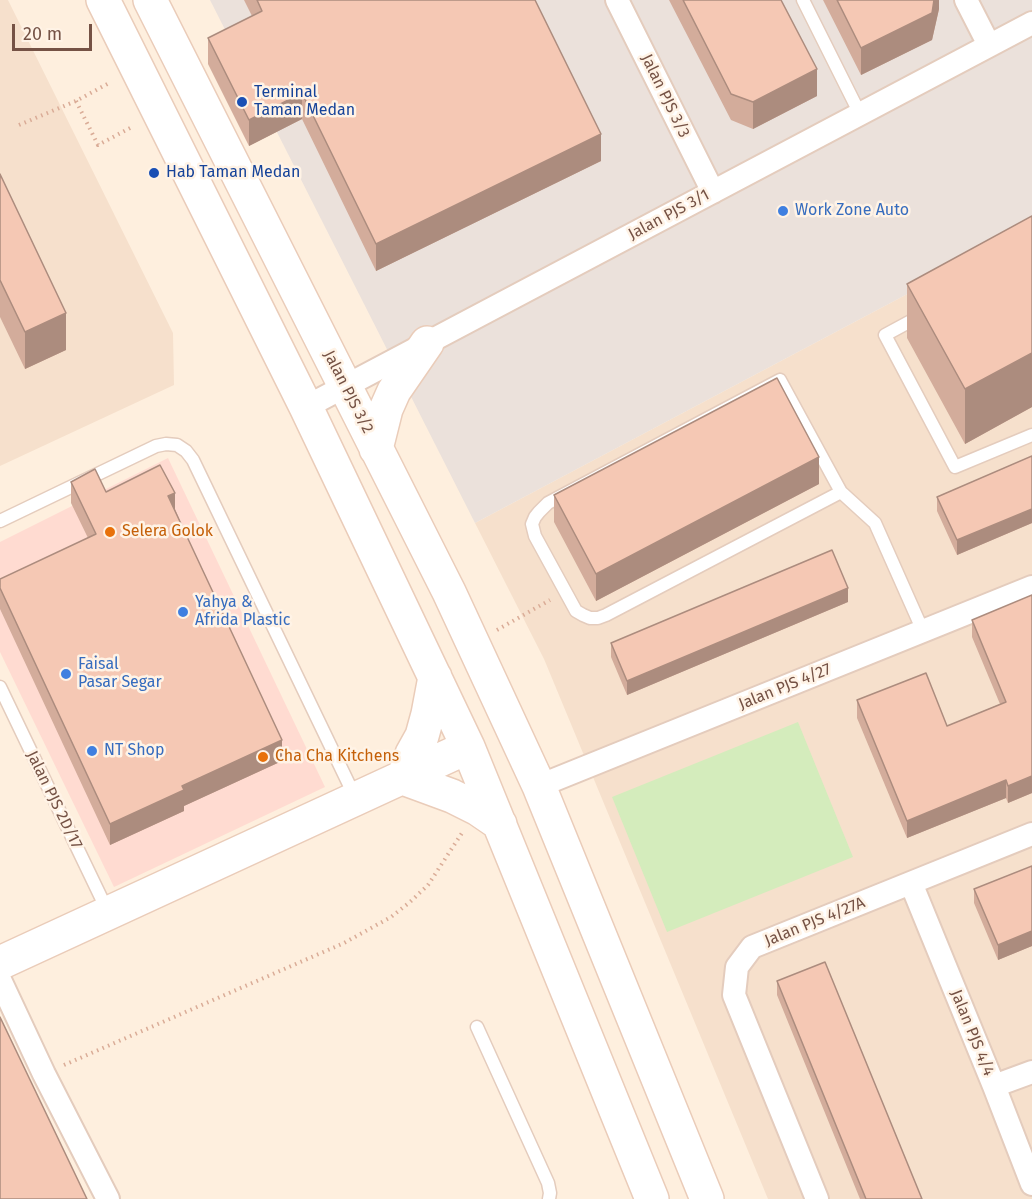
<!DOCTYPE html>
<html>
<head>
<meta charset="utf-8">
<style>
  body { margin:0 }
  #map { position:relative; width:1032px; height:1199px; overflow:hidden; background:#feefde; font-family:"Fira Sans",sans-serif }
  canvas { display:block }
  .scale { position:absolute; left:12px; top:24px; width:80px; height:27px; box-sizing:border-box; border:3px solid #755245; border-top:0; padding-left:8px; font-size:18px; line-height:21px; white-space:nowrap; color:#755245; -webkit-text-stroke:4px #fff3e6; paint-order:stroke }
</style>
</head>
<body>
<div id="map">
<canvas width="1032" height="1199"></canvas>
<div class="scale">20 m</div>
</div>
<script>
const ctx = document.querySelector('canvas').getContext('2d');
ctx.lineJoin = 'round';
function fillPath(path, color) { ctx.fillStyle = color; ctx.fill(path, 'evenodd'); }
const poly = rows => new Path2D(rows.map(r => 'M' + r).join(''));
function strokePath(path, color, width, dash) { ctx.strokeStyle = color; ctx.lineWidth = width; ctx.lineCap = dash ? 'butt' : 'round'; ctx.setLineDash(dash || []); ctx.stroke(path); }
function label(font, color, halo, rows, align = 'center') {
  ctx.font = font + ' "Fira Sans",sans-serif'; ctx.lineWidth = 5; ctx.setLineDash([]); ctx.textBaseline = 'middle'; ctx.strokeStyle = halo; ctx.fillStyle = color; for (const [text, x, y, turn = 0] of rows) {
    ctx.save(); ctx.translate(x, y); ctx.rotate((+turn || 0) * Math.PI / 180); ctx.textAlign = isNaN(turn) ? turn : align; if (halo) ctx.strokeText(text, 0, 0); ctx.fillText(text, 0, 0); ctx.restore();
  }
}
fillPath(poly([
  [0,0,8,0,173,333,174,385,0,466],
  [1032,228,1032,1199,768,1199,544,659,475,523]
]), '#f6e0cc');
fillPath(poly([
  [168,458,325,787,114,887,0,652,0,542]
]), '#ffdbd1');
fillPath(poly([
  [210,0,1032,0,1032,228,475,523]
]), '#ebe1db');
fillPath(poly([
  [798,722,853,857,667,932,612,797]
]), '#d4ecbc');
const lane = poly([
  [803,0,860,114],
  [922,315,885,335,955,467,1032,435],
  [780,380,841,492,606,615,598,618,590,618,583,615,576,611,535,536,532,524,535,517,539,512,548,503,780,380],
  [841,492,875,523,923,631],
  [0,521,156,446,166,444,177,445,186,451,193,460,356,799],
  [0,687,108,912],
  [477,1027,548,1183,550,1193,549,1199]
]);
const street = poly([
  [617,0,713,192],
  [966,0,989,45],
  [306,407,1032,23],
  [539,786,1032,587],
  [911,883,994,1086,1032,1184],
  [0,980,44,1074,108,1199],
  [994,1086,1032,1072],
  [817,1199,734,995,737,967,752,947,1032,834]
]);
const secondary = poly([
  [103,0,306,407,468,747,652,1199],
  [150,0,449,592,539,786,707,1199],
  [376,449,386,409,394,391,427,343],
  [403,778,452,796,478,809,500,824],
  [403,778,412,754,422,736,428,714,435,677],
  [0,963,468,747]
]);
strokePath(lane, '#e4ccbd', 15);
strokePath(street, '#e4ccbd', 26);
strokePath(secondary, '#eaccb9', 36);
strokePath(poly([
  [76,101,98,145,132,127],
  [19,125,76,101,111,82],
  [497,630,550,600],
  [64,1065,344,943,391,917,410,902,428,885,462,833]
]), '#daac97', 4, [1.5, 4.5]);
strokePath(lane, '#fff', 12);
strokePath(street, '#fff', 22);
strokePath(secondary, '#fff', 33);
fillPath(poly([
  [244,0,535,0,601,161,376,271,302,119,249,146,208,64,208,38,252,16],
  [669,0,781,0,817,96,753,129,731,120],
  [823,0,939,0,939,9,932,40,861,75],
  [0,174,66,350,25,369,0,317],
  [1032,216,1032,407,965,444,907,338,907,284],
  [1032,456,1032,523,957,555,937,511,937,497],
  [71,482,106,492,175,509,282,761,184,806,184,811,110,845,0,609,0,579,88,538,71,503],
  [819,484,596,601,554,522,554,495],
  [1032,595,1032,793,1008,803,1006,798,907,838,857,718,857,700,947,726,1000,704,972,637,972,620],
  [848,602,627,695,611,657,611,643],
  [1032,866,1032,946,998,960,974,903,974,889],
  [777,981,922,1199,860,1199,777,995]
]), '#d3ac9b');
fillPath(poly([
  [934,0,939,0,939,9,932,40,861,75,861,48],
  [817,69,817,96,753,129,753,102],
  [302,93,302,119,249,146,249,120],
  [601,134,601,161,376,271,376,244],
  [66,313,66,350,25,369,25,332],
  [1032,353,1032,407,965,444,965,389],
  [819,457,819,484,596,601,596,574],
  [175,493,175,513,168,496],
  [1032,509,1032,523,957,555,957,540],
  [848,588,848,602,627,695,627,681],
  [282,740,282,761,184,806,184,811,110,845,110,824,182,786],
  [1032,776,1032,793,1008,803,1008,786],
  [1006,780,1006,798,907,838,907,821],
  [1032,931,1032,946,998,960,998,945]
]), '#ac8c7e');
const building = poly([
  [257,0,535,0,601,134,376,244,302,93,249,120,208,38,262,11,257,0],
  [683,0,781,0,817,69,753,102,731,94,683,0],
  [837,0,934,0,932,13,861,48,837,0],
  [0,174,66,313,25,332,0,280,0,174],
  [1032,216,1032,353,965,389,907,284,1032,216],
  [777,378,819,457,596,574,554,495,777,378],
  [1032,456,1032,509,957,540,937,497,1032,456],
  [160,465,175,493,168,496,282,740,182,786,184,790,110,824,0,588,0,579,96,534,71,482,95,469,106,492,160,465],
  [832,550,848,588,627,681,611,643,832,550],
  [1032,595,1032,776,1008,786,1006,780,907,821,857,700,926,673,947,726,1006,702,972,620,1032,595],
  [1032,866,1032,931,998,945,974,889,1032,866],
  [825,962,922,1199,866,1199,777,981,825,962],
  [0,1017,87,1199,0,1199,0,1017]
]);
fillPath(building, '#f5c8b4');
strokePath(building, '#ac8c7e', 1.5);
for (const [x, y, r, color] of [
  [242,102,6,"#1a4fb4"],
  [154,173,6,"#1a4fb4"],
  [783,211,6,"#3f7fe0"],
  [110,532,6,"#e8710a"],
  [183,612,6,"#3f7fe0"],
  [66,674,6,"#3f7fe0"],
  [92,751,6,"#3f7fe0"],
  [263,757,6,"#e8710a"]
]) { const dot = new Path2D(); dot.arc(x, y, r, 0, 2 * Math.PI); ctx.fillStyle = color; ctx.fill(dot); strokePath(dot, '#fff3e6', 2); }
label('16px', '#164399', '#fff3e6', [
  ["Terminal",254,93],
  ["Taman Medan",254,111],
  ["Hab Taman Medan",166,173]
], 'left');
label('16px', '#755245', '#fff3e6', [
  ["Jalan PJS 3/3",665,96,64],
  ["Jalan PJS 3/1",669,215,-28],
  ["Jalan PJS 3/2",348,392,63],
  ["Jalan PJS 4/27",785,687,-22],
  ["Jalan PJS 2D/17",54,800,64],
  ["Jalan PJS 4/27A",815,922,-22],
  ["Jalan PJS 4/4",972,1033,68]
]);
label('16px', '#366cbe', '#fff3e6', [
  ["Work Zone Auto",795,211],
  ["Yahya &",195,603],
  ["Afrida Plastic",195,621],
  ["Faisal",78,665],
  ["Pasar Segar",78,683],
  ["NT Shop",104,751]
], 'left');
label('16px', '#c56008', '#fff3e6', [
  ["Selera Golok",122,532],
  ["Cha Cha Kitchens",275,757]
], 'left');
</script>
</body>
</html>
